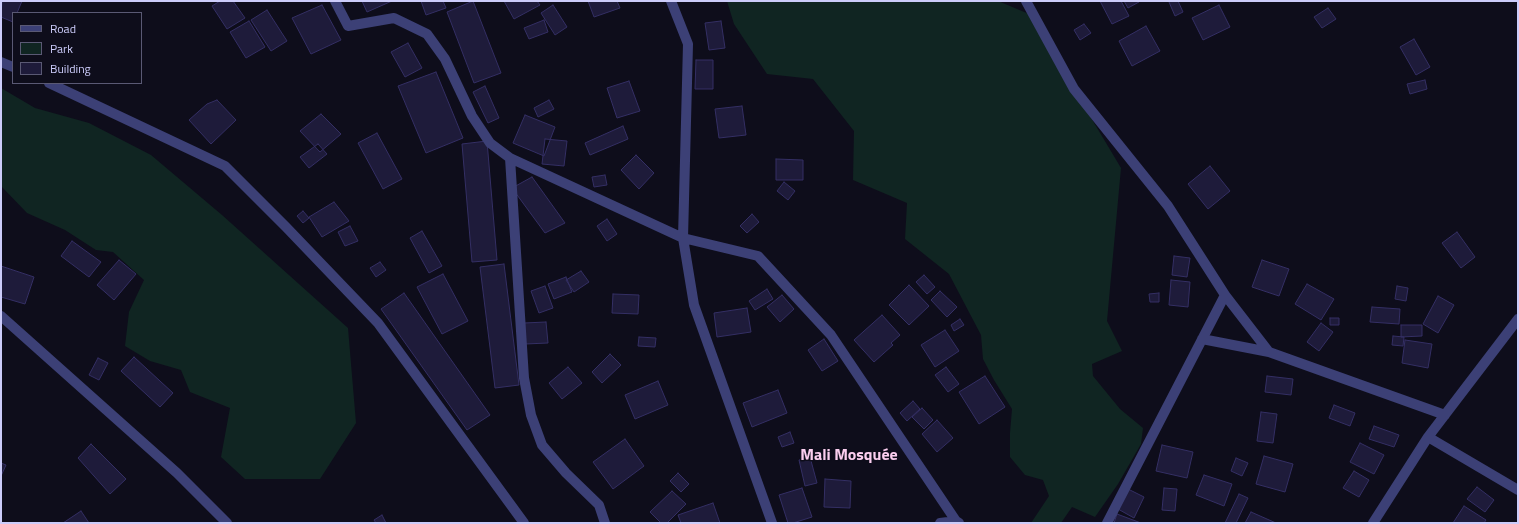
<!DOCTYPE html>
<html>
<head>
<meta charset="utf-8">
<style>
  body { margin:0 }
  #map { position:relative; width:1519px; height:524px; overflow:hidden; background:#0e0d1b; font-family:"Titillium Web",sans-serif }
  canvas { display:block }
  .frame { position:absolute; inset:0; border:2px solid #ccccfa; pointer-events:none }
  .legend { position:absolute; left:12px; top:12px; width:130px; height:72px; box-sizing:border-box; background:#0e0d1b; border:1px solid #5a5974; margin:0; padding:5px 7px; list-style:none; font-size:12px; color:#ccccfa }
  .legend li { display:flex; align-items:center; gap:8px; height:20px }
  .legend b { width:20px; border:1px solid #5a5974 }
</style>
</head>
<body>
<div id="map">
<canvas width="1519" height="524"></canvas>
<div class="frame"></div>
<ul class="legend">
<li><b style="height:5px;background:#3c4076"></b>Road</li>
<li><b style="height:11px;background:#102522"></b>Park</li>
<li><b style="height:11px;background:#1e1b3a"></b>Building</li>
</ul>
</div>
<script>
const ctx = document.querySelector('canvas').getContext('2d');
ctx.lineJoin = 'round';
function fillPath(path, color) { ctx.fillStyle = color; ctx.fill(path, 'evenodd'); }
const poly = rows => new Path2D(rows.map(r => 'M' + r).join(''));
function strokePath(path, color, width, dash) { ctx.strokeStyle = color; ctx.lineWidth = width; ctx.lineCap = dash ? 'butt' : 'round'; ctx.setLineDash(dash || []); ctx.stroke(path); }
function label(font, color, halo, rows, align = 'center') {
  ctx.font = font + ' "Titillium Web",sans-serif'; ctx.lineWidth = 3; ctx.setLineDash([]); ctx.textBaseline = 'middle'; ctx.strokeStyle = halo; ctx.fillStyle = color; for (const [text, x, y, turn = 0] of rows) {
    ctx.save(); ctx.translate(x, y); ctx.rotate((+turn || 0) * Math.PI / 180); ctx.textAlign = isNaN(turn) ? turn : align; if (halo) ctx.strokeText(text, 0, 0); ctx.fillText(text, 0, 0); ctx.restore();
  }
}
fillPath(poly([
  [727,1,998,1,1029,14,1121,168,1107,321,1122,351,1092,364,1093,376,1120,409,1143,428,1141,444,1118,484,1095,517,1072,507,1061,523,1031,523,1049,496,1043,480,1025,475,1010,457,1010,433,1012,409,994,380,983,359,981,335,949,274,905,239,907,203,853,180,854,131,813,79,767,74,734,24],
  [1,88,35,108,89,123,151,155,222,215,348,328,356,423,320,479,245,479,221,457,230,408,190,392,181,370,150,361,125,346,129,312,144,280,113,252,96,250,65,230,27,213,1,186]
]), '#102522');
const building = poly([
  [2,1,22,1,17,13,13,13,13,22,1,17,2,1],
  [220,1,233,1,245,18,227,29,212,6,220,1],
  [362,1,392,1,367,12,362,1],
  [421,1,443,1,446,8,426,15,421,1],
  [473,1,501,73,474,83,447,12,473,1],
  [504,1,537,1,540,5,514,19,504,1],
  [588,1,617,1,620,8,594,17,588,1],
  [1100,1,1121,1,1129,16,1112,24,1100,1],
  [1124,1,1139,1,1139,2,1128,8,1124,1],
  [1170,1,1178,1,1183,12,1175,16,1169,2,1170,1],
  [322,5,341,40,311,54,292,18,322,5],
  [553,5,567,27,555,35,541,13,553,5],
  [1219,5,1230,27,1203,40,1192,18,1219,5],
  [1328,8,1336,19,1322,28,1314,17,1328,8],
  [267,10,287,41,271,51,251,20,267,10],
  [544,20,548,32,529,39,524,28,544,20],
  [249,21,265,47,246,58,230,32,249,21],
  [721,21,725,48,709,50,705,23,721,21],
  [1084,24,1091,33,1080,40,1074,30,1084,24],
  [1146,26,1160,51,1132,66,1119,41,1146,26],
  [1414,39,1430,67,1416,75,1400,47,1414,39],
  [408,43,422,68,405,77,391,52,408,43],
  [696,60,713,60,713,89,695,89,696,60],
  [436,72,463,138,426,153,398,86,436,72],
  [1425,80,1427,89,1410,94,1407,84,1425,80],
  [629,81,640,111,617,118,607,88,629,81],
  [485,86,499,118,488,123,473,92,485,86],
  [217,100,236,120,211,144,189,120,207,104,217,100],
  [549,100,554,109,538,117,534,108,549,100],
  [742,106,746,135,719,138,715,109,742,106],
  [321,114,341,134,320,152,300,131,321,114],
  [525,115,555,127,544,156,513,143,525,115],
  [623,126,628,139,590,155,585,143,623,126],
  [377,133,402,179,383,189,358,143,377,133],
  [545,139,567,141,564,166,542,164,545,139],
  [487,141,497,260,472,262,462,144,487,141],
  [318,144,327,154,309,168,300,157,318,144],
  [636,155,654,173,639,189,621,170,636,155],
  [776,159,803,160,803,180,776,180,776,159],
  [1210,166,1230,191,1208,209,1188,184,1210,166],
  [605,175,607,185,594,187,592,177,605,175],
  [532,177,565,223,545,233,512,188,532,177],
  [784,182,795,191,788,200,777,191,784,182],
  [334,202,349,221,322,237,309,217,334,202],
  [303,211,309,218,303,223,297,216,303,211],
  [752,214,759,222,747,233,740,226,752,214],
  [607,219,617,234,607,241,597,226,607,219],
  [350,226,358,241,345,246,338,232,350,226],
  [422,231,442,266,429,273,410,238,422,231],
  [1457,232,1475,257,1461,268,1442,243,1457,232],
  [72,241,101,262,89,277,61,256,72,241],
  [1174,256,1190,258,1187,277,1172,275,1174,256],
  [119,260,136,274,114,300,97,285,119,260],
  [1262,260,1289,269,1279,296,1252,287,1262,260],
  [380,262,386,270,376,277,370,268,380,262],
  [504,264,519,385,495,388,480,267,504,264],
  [1,266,34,277,25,304,1,297,1,266],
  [581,271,589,282,574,292,566,280,581,271],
  [443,274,468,321,442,334,417,287,443,274],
  [924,275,935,287,927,294,916,282,924,275],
  [566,277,572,292,554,299,548,284,566,277],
  [1171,280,1190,282,1188,307,1169,305,1171,280],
  [1307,284,1334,299,1321,320,1295,304,1307,284],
  [909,285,929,306,909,325,889,305,909,285],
  [545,286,553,308,539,313,531,291,545,286],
  [1397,286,1408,288,1406,301,1395,299,1397,286],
  [767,289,773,299,755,310,749,301,767,289],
  [940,291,957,307,947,317,931,300,940,291],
  [404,293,490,415,467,430,381,309,404,293],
  [1159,293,1159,302,1150,302,1149,294,1159,293],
  [613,294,639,295,638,314,612,313,613,294],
  [782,295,794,309,780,322,767,307,782,295],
  [1438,296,1454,305,1438,333,1423,324,1438,296],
  [1372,307,1400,309,1399,324,1370,322,1372,307],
  [747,308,751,332,717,337,714,313,747,308],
  [882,315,900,335,891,343,893,345,874,362,854,340,882,315],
  [1330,318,1339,318,1339,325,1330,325,1330,318],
  [960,319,964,325,954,331,951,325,960,319],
  [546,322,548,343,525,344,524,323,546,322],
  [1321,323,1333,332,1319,351,1307,342,1321,323],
  [1401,325,1422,325,1422,336,1401,337,1401,325],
  [945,330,959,351,935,367,921,345,945,330],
  [1393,336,1404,337,1403,346,1392,345,1393,336],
  [639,337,656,338,655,347,638,346,639,337],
  [824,339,838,361,822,371,808,350,824,339],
  [1405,340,1432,344,1428,368,1402,363,1405,340],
  [610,354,621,365,602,383,592,372,610,354],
  [134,357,173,393,160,407,121,371,134,357],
  [98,358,108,363,99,380,89,375,98,358],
  [568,367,582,383,562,399,549,383,568,367],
  [946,367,959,384,948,392,935,375,946,367],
  [985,376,1005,407,979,424,959,392,985,376],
  [1267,376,1293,379,1291,395,1265,392,1267,376],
  [658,381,668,405,635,419,625,395,658,381],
  [778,390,787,413,752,427,743,403,778,390],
  [913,401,920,409,907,421,900,413,913,401],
  [1334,405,1355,413,1350,426,1329,418,1334,405],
  [922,408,933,420,924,429,912,417,922,408],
  [1261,412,1277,414,1273,443,1257,441,1261,412],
  [937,420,953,438,937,452,922,434,937,420],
  [1374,426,1399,435,1394,447,1369,439,1374,426],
  [790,432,794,443,782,447,778,437,790,432],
  [625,439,644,466,613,489,593,462,625,439],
  [1360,443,1384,455,1374,474,1350,462,1360,443],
  [91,444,126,479,110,494,78,458,91,444],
  [1162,445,1193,452,1187,478,1156,471,1162,445],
  [1264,456,1293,464,1285,492,1256,484,1264,456],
  [810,457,817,483,805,486,799,460,810,457],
  [1236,458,1248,463,1242,476,1231,471,1236,458],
  [1,463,6,465,1,476,1,463],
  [1354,471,1369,480,1359,497,1343,488,1354,471],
  [678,473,689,484,681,492,670,481,678,473],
  [1204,475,1232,484,1224,506,1196,495,1204,475],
  [825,479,851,481,850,508,824,507,825,479],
  [1477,487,1494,500,1485,512,1467,499,1477,487],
  [802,488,812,517,793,523,788,523,779,495,802,488],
  [1164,488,1177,489,1175,511,1162,510,1164,488],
  [1128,489,1144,497,1134,518,1118,509,1128,489],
  [672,491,686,504,667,523,661,523,650,512,672,491],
  [1239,494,1248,498,1236,523,1225,523,1239,494],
  [713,503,720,523,681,523,678,515,713,503],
  [1464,506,1486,520,1484,523,1453,523,1464,506],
  [81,511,89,523,63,523,81,511],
  [1251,512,1276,523,1245,523,1251,512],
  [1117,514,1141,523,1114,523,1117,514],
  [382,515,386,523,376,523,374,520,382,515]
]);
fillPath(building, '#1e1b3a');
strokePath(building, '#342f64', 1);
strokePath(poly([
  [335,1,348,26,394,18,427,34,445,59,472,116,490,143,510,158,683,238,758,256,831,335,956,521,959,523],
  [671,1,688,44,683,238,694,305,772,523],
  [1026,1,1074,89,1168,206,1225,295,1107,523],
  [1,62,13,67],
  [49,83,225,166,286,227,378,323,524,523],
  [510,158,524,378,531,415,542,445,566,473,599,505,605,523],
  [1225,295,1269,352,1445,415],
  [1,316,177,473,227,523],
  [1202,339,1269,352],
  [1428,437,1518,490],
  [940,523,956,521],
  [1373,523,1428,437,1518,319]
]), '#3c4076', 10);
label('bold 16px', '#fbceef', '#0e0d1b', [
  ["Mali Mosquée",849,456]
]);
</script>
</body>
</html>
